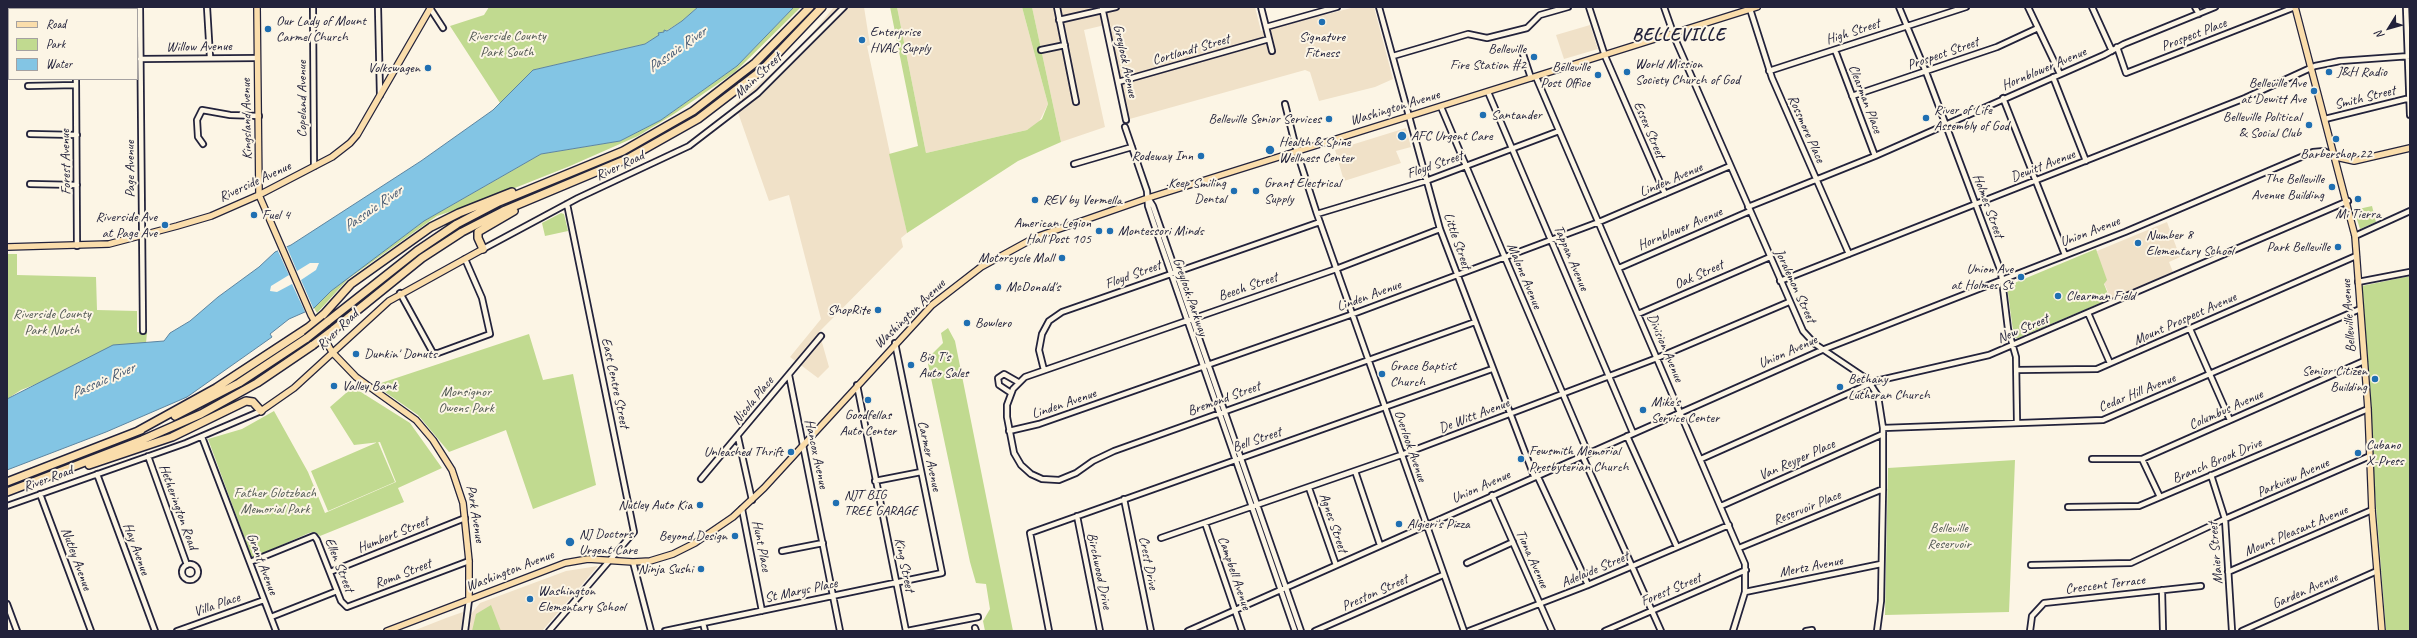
<!DOCTYPE html>
<html>
<head>
<meta charset="utf-8">
<style>
  body { margin:0 }
  #map { position:relative; width:2417px; height:638px; overflow:hidden; background:#fcf5e5; font-family:Caveat,sans-serif }
  canvas { display:block }
  .frame { position:absolute; inset:0; border:8px solid #22223b; pointer-events:none }
  .legend { position:absolute; left:8px; top:8px; width:130px; height:72px; box-sizing:border-box; background:#fcf5e5; border:1px solid #a5a1a1; margin:0; padding:5px 7px; list-style:none; font-size:12px; color:#22223b }
  .legend li { display:flex; align-items:center; gap:8px; height:20px }
  .legend b { width:20px; border:1px solid #a5a1a1 }
  .north { position:absolute; left:2369px; top:8px; width:40px; height:40px; -webkit-text-stroke:3px #fcf5e5; paint-order:stroke; rotate:233deg; font-size:11px; font-weight:700; line-height:16px; text-align:center; color:#22223b }
  .north::after { content:''; display:block; margin:auto; width:14px; height:18px; background:#22223b; clip-path:polygon(50% 0,100% 100%,50% 72%,0 100%) }
</style>
</head>
<body>
<div id="map">
<canvas width="2417" height="638"></canvas>
<div class="frame"></div>
<ul class="legend">
<li><b style="height:5px;background:#faddab"></b>Road</li>
<li><b style="height:11px;background:#c1da90"></b>Park</li>
<li><b style="height:11px;background:#83c5e4"></b>Water</li>
</ul>
<div class="north">N</div>
</div>
<script>
const ctx = document.querySelector('canvas').getContext('2d');
ctx.lineJoin = 'round';
function fillPath(path, color) { ctx.fillStyle = color; ctx.fill(path, 'evenodd'); }
const poly = rows => new Path2D(rows.map(r => 'M' + r).join(''));
function strokePath(path, color, width, dash) { ctx.strokeStyle = color; ctx.lineWidth = width; ctx.lineCap = dash ? 'butt' : 'round'; ctx.setLineDash(dash || []); ctx.stroke(path); }
function label(font, color, halo, rows, align = 'center') {
  ctx.font = font + ' Caveat,sans-serif'; ctx.lineWidth = 4; ctx.setLineDash([]); ctx.textBaseline = 'middle'; ctx.strokeStyle = halo; ctx.fillStyle = color; for (const [text, x, y, turn = 0] of rows) {
    ctx.save(); ctx.translate(x, y); ctx.rotate((+turn || 0) * Math.PI / 180); ctx.textAlign = isNaN(turn) ? turn : align; if (halo) ctx.strokeText(text, 0, 0); ctx.fillText(text, 0, 0); ctx.restore();
  }
}
fillPath(poly([
  [834,7,864,7,870,45,867,46,907,233,901,238,903,247,819,332,829,367,818,378,790,357,821,319,789,195,769,201,735,104,780,66,805,42],
  [897,7,1022,7,1048,104,1038,124,1027,130,926,153],
  [1032,7,1255,7,1261,31,1355,7,1374,7,1393,79,1375,87,1319,101,1310,72,1305,70,1126,120,1105,25,1084,30,1105,127,1061,142],
  [1590,25,1598,49,1564,59,1556,35],
  [1406,128,1411,147,1396,151,1401,163,1344,181,1335,150],
  [2167,222,2180,257,2169,262,2173,272,2111,299,2104,283,2097,251],
  [598,566,542,631,468,631,471,614,480,603,566,571],
  [463,612,461,631,413,631,446,618]
]), '#f0e1c8');
fillPath(poly([
  [489,7,698,7,682,21,645,44,533,70,500,103,450,26,484,15],
  [794,7,801,7,735,72,674,114,638,136,570,166,482,201,437,216,348,279,317,313,314,308,331,291,424,221,541,154,620,141,661,120,737,66],
  [890,7,897,7,926,153,1027,130,1042,119,1048,104,1022,7,1032,7,1061,142,1018,161,907,233,889,154,918,146],
  [2372,206,2376,222,2360,229,2354,210],
  [561,213,564,214,568,231,545,236,542,223],
  [2096,249,2107,280,2104,284,2110,299,2018,338,2014,338,2007,286],
  [7,254,17,254,17,275,96,277,97,310,137,311,137,332,147,333,146,343,139,344,21,390,7,399],
  [2410,276,2410,631,2386,631,2374,481,2371,399,2362,286],
  [948,328,955,341,1013,631,985,631,983,621,990,609,986,584,976,583,970,562,928,364,934,357,932,354,943,343,941,333],
  [529,334,543,380,573,374,596,485,533,509,506,430,449,452,418,415,375,385],
  [353,387,410,423,442,468,398,488,404,502,320,536,315,532,309,533,252,558,208,439,242,429,274,411,308,472,325,513,396,482,380,442,354,445,330,407],
  [378,442,395,482,328,511,311,471],
  [2015,460,2009,612,1885,615,1888,468],
  [491,605,501,631,472,631,476,614]
]), '#c1da90');
const water = poly([
  [698,7,794,7,737,66,661,120,620,141,541,154,424,221,331,291,314,308,289,319,270,334,272,337,187,397,106,432,7,470,7,399,113,345,164,341,170,333,190,321,218,297,259,267,275,252,291,245,421,161,493,110,533,70,645,44,659,35,658,33,664,32,664,30,667,31,682,21,698,7]
]);
fillPath(water, '#83c5e4');
strokePath(water, '#5c84a0', 1);
fillPath(poly([
  [286,245,297,271,310,263,319,263,316,270,301,280,314,310,306,314,292,284,277,292,270,291,271,286,289,275,277,249]
]), '#fcf5e5');
const minor = poly([
  [140,7,143,331],
  [207,7,210,57],
  [313,7,314,166],
  [378,7,380,95],
  [1057,7,1076,102],
  [1102,7,1126,120],
  [1261,7,1272,51],
  [1379,7,1440,229,1534,476],
  [1589,7,1605,56,1665,194],
  [1664,7,1676,41,1803,331,1815,344,1867,379,1878,396,1883,428,1883,489,1881,601,1877,631],
  [1899,7,1926,72,2001,272,2008,329,2016,357,2017,422],
  [2028,7,2060,74],
  [2092,7,2112,51],
  [2195,7,2199,14],
  [2406,7,2410,115],
  [430,8,443,28],
  [76,9,76,7],
  [1750,9,1772,78,1849,254],
  [1059,20,1116,7],
  [1266,27,1337,7],
  [7,36,9,36],
  [2117,47,2126,73,2295,7],
  [1521,48,1531,78],
  [1041,50,1065,45],
  [1835,50,1875,156],
  [1393,56,1468,34,1487,38,1527,28,1540,15,1568,7],
  [140,59,257,58],
  [1769,71,1966,7],
  [1536,77,1745,564,1745,592,1733,631],
  [2053,77,2086,161],
  [76,79,77,246],
  [1118,82,1269,39],
  [28,86,76,85],
  [1488,92,1633,433],
  [1852,96,1997,47,2038,28],
  [2003,98,2065,255],
  [1285,104,1297,152,1317,214,1464,631],
  [1441,107,1588,453],
  [2325,119,2410,98],
  [1125,127,1147,191,1148,206,1155,227,1295,631],
  [30,134,77,135],
  [203,144,198,137,197,120,202,110,230,115,259,116],
  [1074,164,1132,147],
  [30,184,77,185],
  [1148,198,1153,206,1301,631],
  [1748,207,1875,156,2104,55,2124,44,2215,7],
  [1317,214,1426,181,1559,131],
  [1440,229,1336,269,1025,377,1013,389,1007,405,1007,417,1014,453,1021,465,1031,474,1042,479,1059,480,1076,473,1093,461,1114,451,1475,322],
  [2355,236,2410,211],
  [483,249,578,198,689,146,758,93,844,7],
  [1619,268,1750,211],
  [1780,281,2245,98,2315,66,2340,61,2410,56],
  [2358,282,2410,272],
  [400,293,433,353,438,353,490,334,482,298,465,259],
  [2088,313,2110,363],
  [1638,314,1770,257],
  [2190,329,2230,420],
  [1044,370,1039,350,1042,334,1049,321,1062,312,1320,222],
  [2017,370,2097,369,2356,256],
  [789,375,840,631],
  [857,385,906,631],
  [1011,393,999,385,998,378,1004,374,1018,382],
  [1883,428,2103,420,2360,309],
  [1009,431,1039,424,1353,314,1599,222,1730,166],
  [1627,436,1677,547],
  [202,437,276,631],
  [738,437,752,500],
  [1582,455,1661,631],
  [148,456,187,565],
  [1701,459,1876,381,1989,355,2348,201],
  [2092,459,2142,459,2364,361],
  [2142,459,2160,497],
  [1355,471,1380,545],
  [97,474,155,631],
  [1537,475,1588,585],
  [2211,475,2225,519,2232,631],
  [701,479,821,336],
  [875,481,921,472],
  [1309,488,1336,565],
  [40,494,91,631],
  [1492,495,1552,631],
  [1124,499,1151,631],
  [7,506,186,443,261,411],
  [1721,506,1883,434],
  [2068,507,2139,506,2368,409],
  [742,509,762,611],
  [1077,516,1100,631],
  [1205,523,1242,631],
  [1161,538,1401,455,1657,358,1789,302],
  [1739,548,1883,489],
  [782,551,823,543],
  [250,562,314,536,317,540,341,601,347,607,469,561],
  [633,562,651,631],
  [1467,563,1513,542],
  '182 572a8 8 0 1 1 16 0a8 8 0 1 1-16 0Z',
  [2031,565,2131,563,2225,519,2370,456],
  [330,572,465,518],
  [2228,572,2372,510],
  [2162,590,2163,631],
  [1745,592,1881,564],
  [7,604,17,631],
  [271,617,337,591],
  [703,623,705,631],
  [975,628,976,631],
  [177,631,264,600],
  [465,631,469,600],
  [549,631,634,532,567,204],
  [665,631,942,573,895,343],
  [907,631,978,617],
  [1049,631,1030,533,1492,369],
  [1188,631,1822,350,2125,232,2313,152,2324,151,2336,157],
  [1315,631,1443,575],
  [1469,631,1588,585,1729,525],
  [1605,631,1746,570],
  [1806,631,1812,630],
  [2030,631,2032,616,2044,603,2201,586],
  [2242,631,2377,571]
]);
const major = poly([
  [257,7,259,195,311,315,332,352,356,377,416,420,433,440,452,470,463,503,469,561,469,600],
  [2295,7,2355,236,2368,409,2372,510,2382,631],
  [2336,157,2354,161,2410,148],
  [7,247,109,244,177,226,211,216,259,195,332,157,350,143,357,135,431,7],
  [261,411,294,388,389,301,483,249],
  [387,631,565,563,588,559,633,562,650,561,673,554,695,543,733,517,764,488,932,305,981,267,1036,237,1148,198,1757,7]
]);
const highway = poly([
  [483,249,478,238,478,232,514,211],
  [327,322,417,251,457,224,499,202,623,151,693,111,755,63,810,7],
  [333,330,422,258,462,232,503,211,627,159,698,119,762,70,822,7],
  [175,416,239,383,307,338],
  [138,431,216,388,309,327,324,314,351,284,431,227,459,213,512,192],
  [89,465,172,437,246,401,253,402,261,411],
  [7,482,141,430],
  [7,492,142,440,201,414,257,383,313,345]
]);
strokePath(minor, '#22223b', 8);
strokePath(major, '#22223b', 8);
strokePath(highway, '#22223b', 10);
strokePath(minor, '#fcf5e5', 4.5);
strokePath(major, '#faddab', 5.5);
strokePath(highway, '#faddab', 7);
const highwayBridge = poly([
  [307,338,327,322],
  [313,345,333,330]
]);
strokePath(highwayBridge, '#22223b', 10, []);
strokePath(highwayBridge, '#faddab', 7);
for (const [x, y, r, color] of [
  [1322,22,4,"#1f6fb2"],
  [268,29,4,"#1f6fb2"],
  [862,40,4,"#1f6fb2"],
  [1534,57,4,"#1f6fb2"],
  [428,68,4,"#1f6fb2"],
  [1627,72,4,"#1f6fb2"],
  [2329,72,4,"#1f6fb2"],
  [1598,75,4,"#1f6fb2"],
  [2314,91,4,"#1f6fb2"],
  [1483,115,4,"#1f6fb2"],
  [1926,118,4,"#1f6fb2"],
  [1329,119,4,"#1f6fb2"],
  [2309,125,4,"#1f6fb2"],
  [1402,136,5,"#1f6fb2"],
  [2336,139,4,"#1f6fb2"],
  [1270,150,5,"#1f6fb2"],
  [1201,156,4,"#1f6fb2"],
  [2332,187,4,"#1f6fb2"],
  [1234,191,4,"#1f6fb2"],
  [1256,191,4,"#1f6fb2"],
  [2358,199,4,"#1f6fb2"],
  [1035,200,4,"#1f6fb2"],
  [254,215,4,"#1f6fb2"],
  [165,225,4,"#1f6fb2"],
  [1099,231,4,"#1f6fb2"],
  [1110,231,4,"#1f6fb2"],
  [2138,243,4,"#1f6fb2"],
  [2338,247,4,"#1f6fb2"],
  [1062,258,4,"#1f6fb2"],
  [2021,277,4,"#1f6fb2"],
  [998,287,4,"#1f6fb2"],
  [2058,296,4,"#1f6fb2"],
  [878,310,4,"#1f6fb2"],
  [967,323,4,"#1f6fb2"],
  [356,354,4,"#1f6fb2"],
  [911,365,4,"#1f6fb2"],
  [1382,374,4,"#1f6fb2"],
  [2375,379,4,"#1f6fb2"],
  [334,386,4,"#1f6fb2"],
  [1840,387,4,"#1f6fb2"],
  [868,400,4,"#1f6fb2"],
  [1643,410,4,"#1f6fb2"],
  [791,452,4,"#1f6fb2"],
  [2358,453,4,"#1f6fb2"],
  [1521,459,4,"#1f6fb2"],
  [836,503,4,"#1f6fb2"],
  [700,505,4,"#1f6fb2"],
  [1399,524,4,"#1f6fb2"],
  [735,536,4,"#1f6fb2"],
  [570,542,5,"#1f6fb2"],
  [701,569,4,"#1f6fb2"],
  [530,599,4,"#1f6fb2"]
]) { const dot = new Path2D(); dot.arc(x, y, r, 0, 2 * Math.PI); ctx.fillStyle = color; ctx.fill(dot); strokePath(dot, '#fcf5e5', 1.5); }
label('14px', '#22223b', '#fcf5e5', [
  ["Our Lady of Mount",276,21],
  ["Carmel Church",276,37],
  ["Enterprise",870,32],
  ["HVAC Supply",870,48],
  ["Signature",1322,37,"center"],
  ["Fitness",1322,53,"center"],
  ["Belleville",1526,49,"right"],
  ["Fire Station #2",1526,65,"right"],
  ["World Mission",1635,64],
  ["Society Church of God",1635,80],
  ["Belleville",1590,67,"right"],
  ["Post Office",1590,83,"right"],
  ["Volkswagen",420,68,"right"],
  ["J&H Radio",2337,72],
  ["Belleville Ave",2306,83,"right"],
  ["at Dewitt Ave",2306,99,"right"],
  ["River of Life",1934,110],
  ["Assembly of God",1934,126],
  ["Santander",1491,115],
  ["Belleville Political",2301,117,"right"],
  ["& Social Club",2301,133,"right"],
  ["Belleville Senior Services",1321,119,"right"],
  ["AFC Urgent Care",1411,136],
  ["Health & Spine",1279,142],
  ["Wellness Center",1279,158],
  ["Barbershop 22",2336,154,"center"],
  ["Rodeway Inn",1193,156,"right"],
  ["The Belleville",2324,179,"right"],
  ["Avenue Building",2324,195,"right"],
  [".Keep Smiling",1226,183,"right"],
  ["Dental",1226,199,"right"],
  ["Grant Electrical",1264,183],
  ["Supply",1264,199],
  ["REV by Vermella",1043,200],
  ["Mi Tierra",2358,214,"center"],
  ["Fuel 4",262,215],
  ["Riverside Ave",157,217,"right"],
  ["at Page Ave",157,233,"right"],
  ["American Legion",1091,223,"right"],
  ["Hall Post 105",1091,239,"right"],
  ["Montessori Minds",1118,231],
  ["Number 8",2146,235],
  ["Elementary School",2146,251],
  ["Park Belleville",2330,247,"right"],
  ["Motorcycle Mall",1054,258,"right"],
  ["Union Ave",2013,269,"right"],
  ["at Holmes St",2013,285,"right"],
  ["McDonald's",1006,287],
  ["Clearman Field",2066,296],
  ["ShopRite",870,310,"right"],
  ["Bowlero",975,323],
  ["Dunkin' Donuts",364,354],
  ["Big T's",919,357],
  ["Auto Sales",919,373],
  ["Grace Baptist",1390,366],
  ["Church",1390,382],
  ["Senior Citizen",2367,371,"right"],
  ["Building",2367,387,"right"],
  ["Bethany",1848,379],
  ["Lutheran Church",1848,395],
  ["Valley Bank",342,386],
  ["Mike's",1651,402],
  ["Service Center",1651,418],
  ["Goodfellas",868,415,"center"],
  ["Auto Center",868,431,"center"],
  ["Cubano",2366,445],
  ["X-Press",2366,461],
  ["Fewsmith Memorial",1529,451],
  ["Presbyterian Church",1529,467],
  ["Unleashed Thrift",783,452,"right"],
  ["NJT BIG",844,495],
  ["TREE GARAGE",844,511],
  ["Nutley Auto Kia",692,505,"right"],
  ["Algieri's Pizza",1407,524],
  ["NJ Doctors",579,534],
  ["Urgent Care",579,550],
  ["Beyond Design",727,536,"right"],
  ["Ninja Sushi",693,569,"right"],
  ["Washington",538,591],
  ["Elementary School",538,607]
], 'left');
label('14px', '#22223b', '#fcf5e5', [
  ["High Street",1853,32,-18],
  ["Prospect Place",2194,35,-21],
  ["Willow Avenue",199,47,-1],
  ["Cortlandt Street",1191,50,-16],
  ["Prospect Street",1943,54,-19],
  ["Greylock Avenue",1125,61,78],
  ["Hornblower Avenue",2044,69,-23],
  ["Main Street",758,76,-43],
  ["Smith Street",2365,98,-14],
  ["Copeland Avenue",302,99,-90],
  ["Clearman Place",1865,99,69],
  ["Washington Avenue",1395,108,-17],
  ["Kingsland Avenue",247,119,-91],
  ["Rossmore Place",1806,129,66],
  ["Essex Street",1649,130,67],
  ["Forest Avenue",66,162,-91],
  ["Floyd Street",1435,165,-19],
  ["River Road",620,166,-25],
  ["Dewitt Avenue",2043,166,-21],
  ["Page Avenue",130,169,-90],
  ["Linden Avenue",1671,180,-23],
  ["Riverside Avenue",255,182,-25],
  ["Holmes Street",1988,206,70],
  ["Hornblower Avenue",1680,229,-23],
  ["Union Avenue",2090,232,-21],
  ["Little Street",1457,241,71],
  ["Tappan Avenue",1571,258,67],
  ["Floyd Street",1133,275,-20],
  ["Oak Street",1699,275,-24],
  ["Malone Avenue",1524,276,67],
  ["Joralemon Street",1795,286,65],
  ["Beech Street",1248,287,-19],
  ["Linden Avenue",1369,296,-20],
  ["Greylock Parkway",1190,297,71],
  ["Washington Avenue",910,314,-44],
  ["Belleville Avenue",2349,316,-94],
  ["Mount Prospect Avenue",2185,319,-24],
  ["New Street",2023,329,-23],
  ["River Road",338,330,-44],
  ["Division Avenue",1665,348,67],
  ["Union Avenue",1788,352,-24],
  ["East Centre Street",615,383,78],
  ["Cedar Hill Avenue",2137,393,-22],
  ["Bremond Street",1224,399,-20],
  ["Nicola Place",753,401,-51],
  ["Linden Avenue",1064,404,-19],
  ["Columbus Avenue",2226,410,-24],
  ["De Witt Avenue",1474,416,-21],
  ["Bell Street",1257,440,-19],
  ["Overlook Avenue",1410,446,71],
  ["Hancox Avenue",816,454,78],
  ["Carmer Avenue",929,456,78],
  ["Van Reyper Place",1797,460,-24],
  ["Branch Brook Drive",2217,461,-23],
  ["Parkview Avenue",2293,478,-24],
  ["River Road",48,479,-20],
  ["Union Avenue",1481,487,-24],
  ["Hetherington Road",178,507,70],
  ["Reservoir Place",1807,508,-22],
  ["Park Avenue",475,514,81],
  ["Agnes Street",1333,523,71],
  ["Mount Pleasant Avenue",2296,531,-23],
  ["Humbert Street",393,535,-22],
  ["Hunt Place",761,546,79],
  ["Hay Avenue",136,549,70],
  ["Maier Street",2216,553,-95],
  ["Nutley Avenue",76,559,70],
  ["Tiona Avenue",1532,559,66],
  ["Crest Drive",1148,563,79],
  ["Grant Avenue",262,564,69],
  ["Ellen Street",339,565,68],
  ["King Street",904,565,78],
  ["Mertz Avenue",1811,567,-11],
  ["Adelaide Street",1595,570,-23],
  ["Washington Avenue",510,571,-21],
  ["Birchwood Drive",1099,571,78],
  ["Campbell Avenue",1234,573,71],
  ["Roma Street",403,574,-21],
  ["Crescent Terrace",2105,585,-7],
  ["Forest Street",1671,590,-23],
  ["St Marys Place",801,591,-12],
  ["Garden Avenue",2305,591,-24],
  ["Preston Street",1375,593,-24],
  ["Villa Place",217,605,-19]
]);
label('14px', '#525954', '#fcf5e5', [
  ["Riverside County",507,36],
  ["Park South",507,52],
  ["Riverside County",52,314],
  ["Park North",52,330],
  ["Monsignor",466,392],
  ["Owens Park",466,408],
  ["Father Glotzbach",275,493],
  ["Memorial Park",275,509],
  ["Belleville",1949,528],
  ["Reservoir",1949,544]
]);
label('italic 15px', '#3f536e', '#fcf5e5', [
  ["Passaic River",677,50,-35],
  ["Passaic River",373,209,-35],
  ["Passaic River",103,381,-24]
]);
ctx.letterSpacing = '1px';
label('bold 18px', '#22223b', '#fcf5e5', [
  ["BELLEVILLE",1679,35]
]);
ctx.letterSpacing = '0px';
</script>
</body>
</html>
